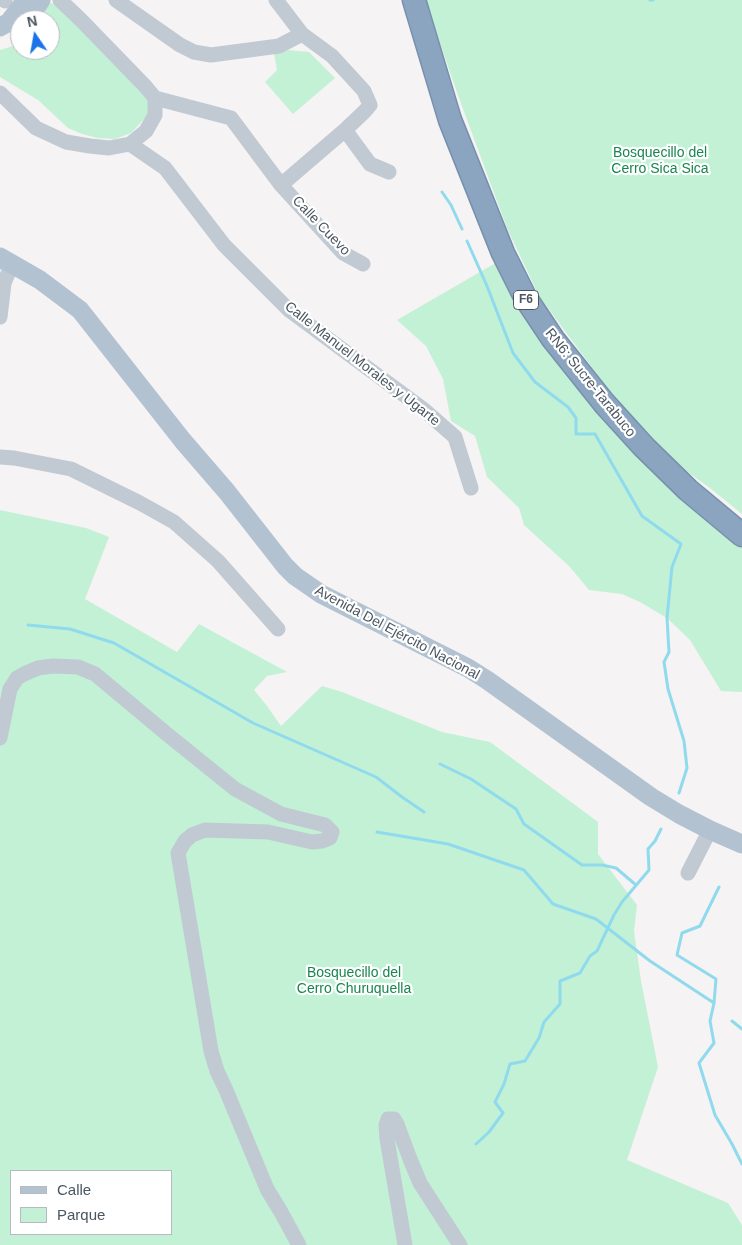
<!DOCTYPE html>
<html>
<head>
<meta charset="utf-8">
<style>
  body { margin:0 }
  #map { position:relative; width:742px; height:1245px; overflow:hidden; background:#f5f3f3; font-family:Arial,sans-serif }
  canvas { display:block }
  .legend { position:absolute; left:10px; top:1170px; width:162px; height:65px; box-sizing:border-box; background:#fff; border:1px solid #b7bbc0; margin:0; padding:6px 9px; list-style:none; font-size:15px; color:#4a5661 }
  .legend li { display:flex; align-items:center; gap:10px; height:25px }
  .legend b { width:25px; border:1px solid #b7bbc0 }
  .north { position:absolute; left:10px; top:10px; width:50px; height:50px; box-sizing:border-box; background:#fff; border:1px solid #b7bbc0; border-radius:50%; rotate:348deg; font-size:14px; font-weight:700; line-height:20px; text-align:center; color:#4a5661 }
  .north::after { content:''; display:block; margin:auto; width:18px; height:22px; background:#1a73e8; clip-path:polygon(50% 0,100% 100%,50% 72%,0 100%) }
</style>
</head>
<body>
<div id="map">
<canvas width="742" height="1245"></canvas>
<ul class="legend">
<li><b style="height:6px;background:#b3c2d1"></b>Calle</li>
<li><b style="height:14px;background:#c3f1d5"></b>Parque</li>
</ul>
<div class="north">N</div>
</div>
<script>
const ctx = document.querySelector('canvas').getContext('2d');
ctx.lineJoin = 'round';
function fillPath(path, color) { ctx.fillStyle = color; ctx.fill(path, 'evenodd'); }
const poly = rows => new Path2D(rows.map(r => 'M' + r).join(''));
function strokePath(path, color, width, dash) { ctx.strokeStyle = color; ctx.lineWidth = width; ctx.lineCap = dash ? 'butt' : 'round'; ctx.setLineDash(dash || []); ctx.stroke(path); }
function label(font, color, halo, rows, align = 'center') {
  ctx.font = font + ' Arial,sans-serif'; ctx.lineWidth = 4.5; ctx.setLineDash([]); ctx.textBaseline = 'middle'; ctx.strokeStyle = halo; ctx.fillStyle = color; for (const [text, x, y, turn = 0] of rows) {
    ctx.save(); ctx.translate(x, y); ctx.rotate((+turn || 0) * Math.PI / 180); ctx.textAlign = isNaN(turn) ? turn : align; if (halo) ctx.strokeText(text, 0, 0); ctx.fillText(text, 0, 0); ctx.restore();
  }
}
fillPath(poly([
  [425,0,742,0,742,514,710,488,662,454,605,385,539,296,507,228,459,98],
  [50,3,56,4,151,101,152,108,145,118,131,133,115,139,98,138,82,134,68,128,38,100,0,77,0,50,13,46,20,41,20,50,50,50,50,20,40,20],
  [288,50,309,52,335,78,293,114,265,82,277,70,274,53],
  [499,261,593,400,643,463,742,541,742,692,721,691,690,640,667,618,640,602,622,594,589,590,569,566,524,525,519,508,487,477,475,436,451,421,443,379,426,346,397,320],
  [0,510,86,528,109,537,85,599,177,652,199,624,287,672,267,676,254,690,267,706,281,726,322,686,342,692,442,732,490,742,598,822,598,854,637,905,634,931,641,981,658,1067,627,1160,728,1203,742,1225,742,1245,0,1245],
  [11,1171,171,1171,171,1234,11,1234]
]), '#c3f1d5');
strokePath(poly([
  [650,0,653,0],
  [442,192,451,205,462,229],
  [467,241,487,286,513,353,535,382,568,407,576,418,576,434,595,434,642,516,681,544,672,567,667,618,669,652,664,662,668,689,684,741,687,768,679,793],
  [28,625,70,629,114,643,253,723,376,777,402,797,424,812],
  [440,764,471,779,516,809,524,824,582,865,602,865,616,868,636,885],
  [377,832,448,844,524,870,553,904,596,919,650,961,714,1003],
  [719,887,700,926,682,933,677,955,716,979,714,1003,710,1021,714,1043,699,1063,715,1115,732,1144,742,1164],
  [732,1021,742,1029],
  [476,1144,489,1132,503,1113,495,1102,504,1084,510,1064,525,1061,539,1038,544,1022,560,1004,560,981,580,973,590,956,597,951,614,915,622,902,649,870,648,849,655,841,661,829]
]), '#90daee', 3);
const highway = poly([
  [414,0,450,120,503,253,525,297,553,339,604,403,644,447,688,490,742,535]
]);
strokePath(highway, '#7690ad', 25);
strokePath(poly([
  [5,0,5,1],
  [60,0,80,19,145,86,155,98,231,118,281,185,343,253,363,264],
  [116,0,180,45,194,52,211,55,279,46,302,34],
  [276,0,302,34,332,56,364,91,370,105,365,111,345,130,281,185],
  [0,93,36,128,66,142,90,146,109,148,130,144,146,131,155,115,155,98],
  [345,130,370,164,389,172],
  [130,144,165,168,224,245,289,310,423,409,455,437,471,488],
  [0,317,4,283,12,264,1,262],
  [0,457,14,458,71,469,140,503,174,522,218,561,278,629],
  [0,738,10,689,17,678,24,674,38,668,53,666,78,667,95,674,168,735,235,789,281,814,325,825,332,832,330,838,322,841,312,842,268,832,205,830,192,835,185,841,178,853,211,1051,217,1071,226,1090,267,1189,281,1212,299,1245],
  [688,873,710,830],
  [405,1245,387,1139,386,1125,388,1119,394,1119,397,1124,410,1159,420,1183,460,1245]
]), '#c1cad2', 15);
strokePath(poly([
  [28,20,41,0],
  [0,27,9,22,26,0],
  [0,257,40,280,80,310,183,441,227,492,285,566,295,576,321,594,468,668,487,680,651,797,679,814,710,830,742,844]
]), '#b3c2d1', 19);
strokePath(highway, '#8ba5c1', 22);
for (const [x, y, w] of [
  [526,300,25]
]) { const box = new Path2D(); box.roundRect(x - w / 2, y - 9.5, w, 19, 4); ctx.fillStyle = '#fff'; ctx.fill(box); strokePath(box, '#4a5661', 1); }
label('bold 12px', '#4a5661', null, [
  ["F6",526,300]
]);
label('14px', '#17864f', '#fff', [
  ["Bosquecillo del",660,153],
  ["Cerro Sica Sica",660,169],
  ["Bosquecillo del",354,973],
  ["Cerro Churuquella",354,989]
]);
label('14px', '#4a5661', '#fff', [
  ["Calle Cuevo",321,226,46],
  ["Calle Manuel Morales y Ugarte",362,364,38],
  ["RN6: Sucre-Tarabuco",590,383,51],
  ["Avenida Del Ejército Nacional",397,633,28]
]);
</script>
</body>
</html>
